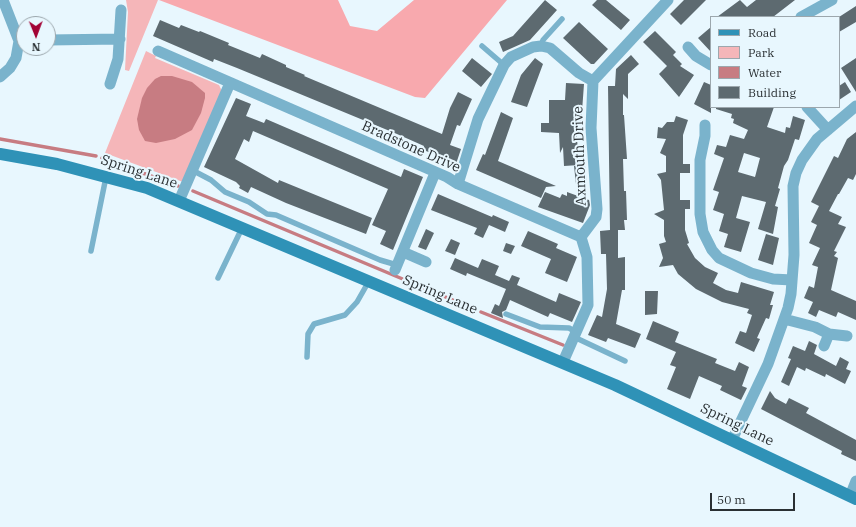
<!DOCTYPE html>
<html>
<head>
<meta charset="utf-8">
<style>
  body { margin:0 }
  #map { position:relative; width:856px; height:527px; overflow:hidden; background:#e8f7fe; font-family:"IBM Plex Serif",serif }
  canvas { display:block }
  .legend { position:absolute; left:710px; top:16px; width:130px; height:92px; box-sizing:border-box; background:#e8f7fe; border:1px solid #9ca7ad; margin:0; padding:5px 7px; list-style:none; font-size:12px; color:#2a3033 }
  .legend li { display:flex; align-items:center; gap:8px; height:20px }
  .legend b { width:20px; border:1px solid #9ca7ad }
  .north { position:absolute; left:16px; top:16px; width:40px; height:40px; box-sizing:border-box; background:#e8f7fe; border:1px solid #9ca7ad; border-radius:50%; rotate:179deg; font-size:11px; font-weight:700; line-height:16px; text-align:center; color:#2a3033 }
  .north::after { content:''; display:block; margin:auto; width:14px; height:18px; background:#a20335; clip-path:polygon(50% 0,100% 100%,50% 72%,0 100%) }
  .scale { position:absolute; left:710px; top:493px; width:85px; height:18px; box-sizing:border-box; border:2px solid #2a3033; border-top:0; padding-left:5px; font-size:12px; line-height:14px; white-space:nowrap; color:#2a3033; -webkit-text-stroke:3px #e8f7fe; paint-order:stroke }
</style>
</head>
<body>
<div id="map">
<canvas width="856" height="527"></canvas>
<ul class="legend">
<li><b style="height:5px;background:#2f92b7"></b>Road</li>
<li><b style="height:11px;background:#f5b6b9"></b>Park</li>
<li><b style="height:11px;background:#c77c82"></b>Water</li>
<li><b style="height:11px;background:#5d6a70"></b>Building</li>
</ul>
<div class="north">N</div>
<div class="scale">50 m</div>
</div>
<script>
const ctx = document.querySelector('canvas').getContext('2d');
ctx.lineJoin = 'round';
function fillPath(path, color) { ctx.fillStyle = color; ctx.fill(path, 'evenodd'); }
const poly = rows => new Path2D(rows.map(r => 'M' + r).join(''));
function strokePath(path, color, width, dash) { ctx.strokeStyle = color; ctx.lineWidth = width; ctx.lineCap = dash ? 'butt' : 'round'; ctx.setLineDash(dash || []); ctx.stroke(path); }
function label(font, color, halo, rows, align = 'center') {
  ctx.font = font + ' "IBM Plex Serif",serif'; ctx.lineWidth = 4; ctx.setLineDash([]); ctx.textBaseline = 'middle'; ctx.strokeStyle = halo; ctx.fillStyle = color; for (const [text, x, y, turn = 0] of rows) {
    ctx.save(); ctx.translate(x, y); ctx.rotate((+turn || 0) * Math.PI / 180); ctx.textAlign = isNaN(turn) ? turn : align; if (halo) ctx.strokeText(text, 0, 0); ctx.fillText(text, 0, 0); ctx.restore();
  }
}
fillPath(poly([
  [126,0,158,0,129,71,125,70,128,12],
  [146,51,156,56,155,58,219,85,222,91,183,182,105,153]
]), '#f5b6b9');
fillPath(poly([
  [159,0,338,0,350,26,377,31,414,0,507,0,425,98,415,97]
]), '#f8a9ae');
fillPath(poly([
  [161,76,172,76,192,82,205,93,205,98,201,113,192,130,175,139,156,143,145,141,139,130,137,119,142,98,147,88,155,79]
]), '#c77c82');
strokePath(poly([
  [0,139,96,156],
  [102,158,178,186],
  [193,191,467,306],
  [481,312,563,345]
]), '#c77c82', 3.5);
fillPath(poly([
  [545,0,557,10,530,40,503,52,499,42,513,36],
  [597,0,606,0,630,20,621,30,592,5],
  [684,0,706,0,681,25,670,14],
  [740,0,747,7,756,0,795,0,773,17,717,17],
  [856,6,856,22,839,32,839,17],
  [160,20,179,28,181,25,199,32,200,31,229,43,228,45,260,58,262,54,286,65,286,67,305,75,304,76,442,134,450,108,458,92,472,99,460,126,457,125,450,145,461,149,456,164,445,161,446,158,423,150,424,146,397,134,237,68,214,59,213,62,153,36],
  [579,22,608,49,594,64,591,64,563,38],
  [711,27,711,52,698,38],
  [655,31,676,52,673,55,682,64,680,66,694,75,679,97,659,74,667,66,643,42],
  [631,55,639,64,628,74,628,99,623,94,623,115,624,115,627,159,623,159,624,191,626,191,627,220,624,220,625,230,618,230,618,258,625,257,625,290,622,290,616,324,641,334,635,348,608,338,606,342,588,335,597,315,602,317,607,289,606,254,601,254,600,231,610,230,608,86,615,86,616,69],
  [472,58,492,74,481,87,462,71],
  [535,58,543,64,527,107,511,102,521,75],
  [856,58,856,92,841,68],
  [704,82,711,85,711,113,694,104],
  [845,82,851,92,839,100,839,86],
  [566,83,584,84,581,125,576,125,579,165,564,166,563,147,560,153,559,133,541,132,541,123,549,123,549,100,565,100],
  [236,98,251,104,246,116,264,123,266,119,401,177,404,169,423,177,393,250,380,244,386,231,372,225,388,189,253,131,249,142,244,139,235,159,278,183,279,180,372,218,366,234,286,203,251,187,248,193,239,188,240,186,236,182,204,167],
  [716,107,774,107,767,127,785,133,786,127,790,128,793,116,805,120,799,140,795,139,788,160,784,166,778,188,780,189,775,206,778,207,773,234,758,229,766,202,742,196,736,218,750,222,741,252,724,247,728,234,719,231,724,214,713,210,719,192,713,190,724,158,714,154,717,145,726,147,730,135,744,139,748,130,733,123,734,119,731,118,732,114,716,109],
  [744,153,760,158,755,177,738,172],
  [501,112,513,118,498,161,556,186,546,187,541,198,476,170,483,154,485,155],
  [676,116,688,120,683,135,683,164,690,164,690,173,680,173,680,200,690,200,690,209,685,209,685,230,689,243,687,244,695,258,705,267,718,273,713,283,726,290,738,293,741,282,774,292,770,305,773,305,769,319,766,318,757,338,760,339,754,352,735,343,740,331,746,333,752,315,747,313,749,309,722,302,696,289,678,274,673,265,659,267,663,258,659,244,666,242,664,236,664,220,654,214,664,210,661,180,657,174,666,172,666,156,660,153,666,139,657,138,658,127,662,128,667,122,674,122],
  [856,132,856,174,853,180,848,178,839,194,838,194,829,211,842,217,838,224,846,227,834,251,837,252,834,256,838,258,831,290,856,301,856,320,838,312,836,317,819,310,816,317,808,313,813,302,804,298,809,286,814,288,818,267,812,265,820,248,809,243,817,225,811,222,819,206,811,202,834,156,838,158,847,139],
  [574,166,585,166,587,183,576,184],
  [545,192,560,198,562,194,567,196,567,192,589,200,590,205,583,223,538,207],
  [438,194,492,217,493,215,509,222,505,232,489,225,483,238,474,234,477,228,431,210],
  [426,229,434,233,426,250,418,247],
  [528,231,558,244,556,248,577,257,567,282,545,273,551,259,521,246],
  [766,234,779,238,773,265,758,260],
  [451,239,460,243,455,255,445,251],
  [506,243,515,246,511,254,503,251],
  [455,258,478,268,482,259,499,266,495,275,509,281,512,275,520,278,517,285,556,302,559,293,581,302,572,322,550,313,548,317,510,300,506,310,502,312,503,318,491,313,495,304,499,306,506,289,467,273,466,276,450,269],
  [645,291,658,291,657,314,645,315],
  [653,321,679,332,675,342,717,359,715,363,735,371,739,362,749,367,742,386,747,388,741,400,720,390,722,386,699,376,690,399,667,389,676,367,670,365,676,352,646,339],
  [809,341,817,345,814,354,836,366,840,357,849,362,846,369,851,371,845,384,826,374,825,377,806,368,805,371,797,367,789,386,781,382,791,359,788,358,793,346,805,351],
  [770,391,775,398,786,404,789,398,809,408,806,413,856,440,856,461,841,454,842,451,761,409]
]), '#5d6a70');
strokePath(poly([
  [482,46,504,65],
  [541,46,543,40,562,19],
  [192,170,211,180,225,192,249,202,267,214,276,215,380,260,397,265],
  [91,251,106,177],
  [218,278,242,228],
  [506,314,540,327,569,328,576,332],
  [574,337,625,361],
  [307,357,308,334,314,324,345,315,357,302,369,281]
]), '#7ab3cc', 5.5);
strokePath(poly([
  [801,17,832,0],
  [48,40,120,39],
  [688,47,696,56,711,65],
  [158,51,447,177,458,184,581,237],
  [0,77,10,68,16,58,19,41,3,0],
  [110,84,118,59,121,10],
  [807,107,828,130],
  [705,125,705,136,700,160,700,214,703,232,712,250,719,258,751,273,773,279,792,280],
  [458,184,478,119,504,65,511,57,533,47,541,46,550,48,579,73,593,81],
  [179,201,230,83],
  [403,252,426,262],
  [395,270,435,173],
  [784,319,815,327,829,334,847,336],
  [824,346,829,334],
  [563,362,588,305,587,257,581,237,596,217,597,209,591,128,593,81,668,0],
  [732,440,768,364,788,308,791,294,794,255,793,186,796,173,802,160,817,139,856,106],
  [850,496,856,481]
]), '#7ab3cc', 11);
strokePath(poly([
  [0,154,57,164,147,188,615,385,856,499]
]), '#2f92b7', 12);
label('14px', '#2a3033', '#e8f7fe', [
  ["Bradstone Drive",411,147,24],
  ["Axmouth Drive",580,156,-92],
  ["Spring Lane",139,172,18],
  ["Spring Lane",440,295,23],
  ["Spring Lane",737,425,26]
]);
</script>
</body>
</html>
